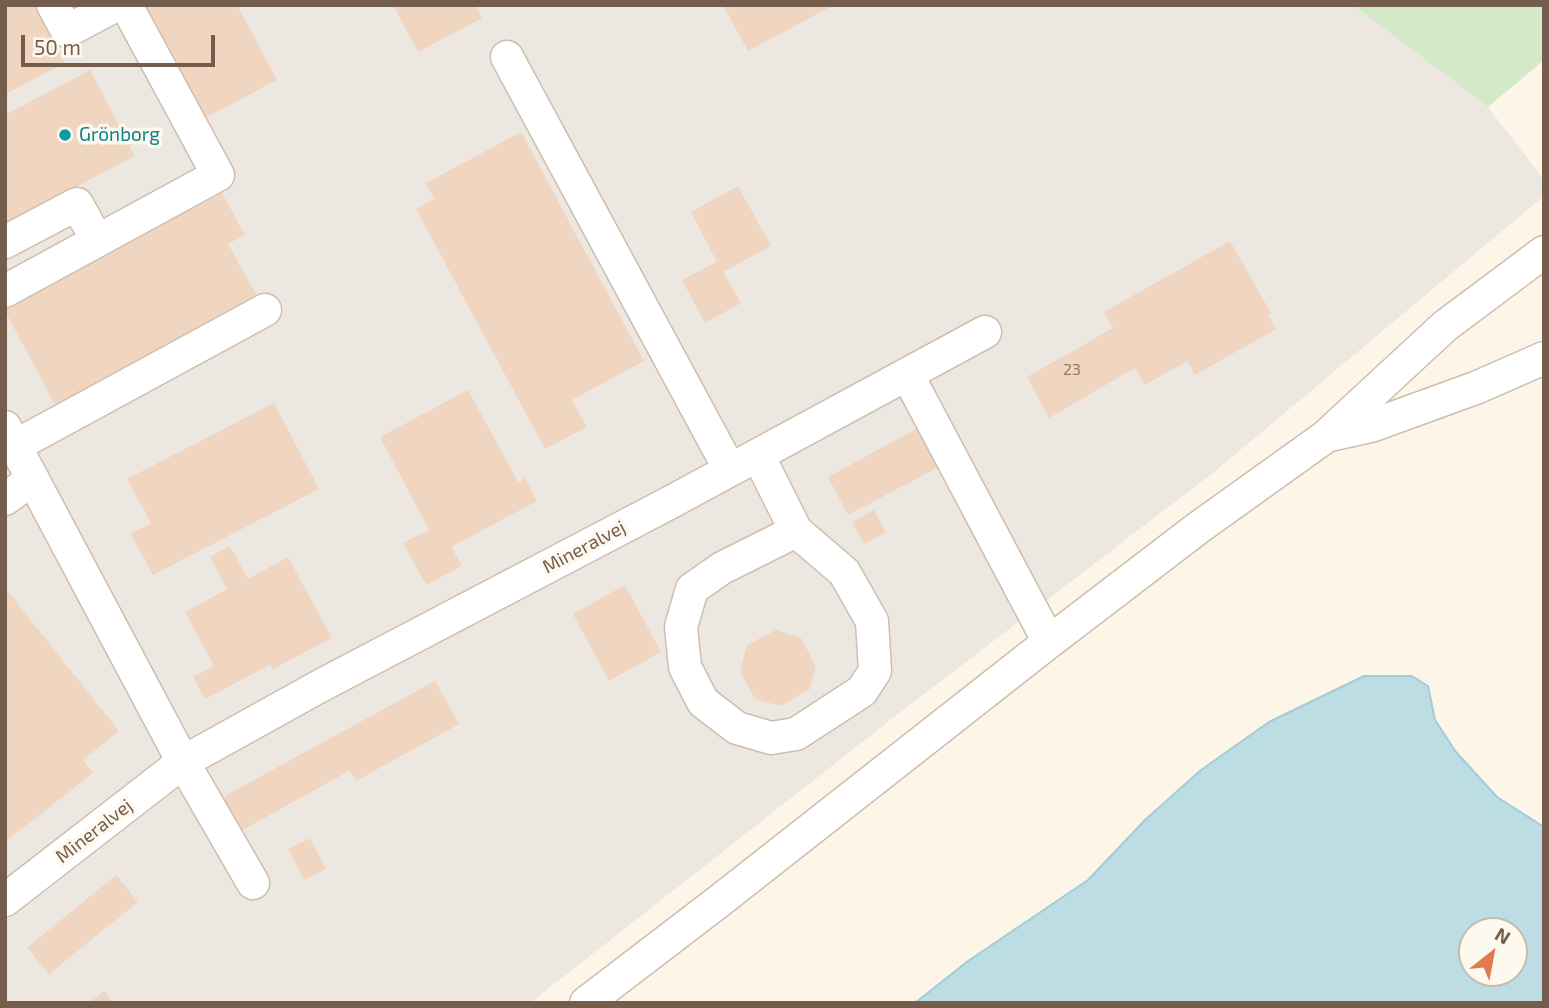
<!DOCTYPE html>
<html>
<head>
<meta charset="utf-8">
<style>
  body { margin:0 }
  #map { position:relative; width:1549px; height:1008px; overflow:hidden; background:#fcf5e8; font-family:"Exo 2",sans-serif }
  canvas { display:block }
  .frame { position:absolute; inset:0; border:7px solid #755d4d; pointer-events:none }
  .north { position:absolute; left:1458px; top:917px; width:70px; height:70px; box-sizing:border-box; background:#fef9ef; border:2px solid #c7bbae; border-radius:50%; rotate:31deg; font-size:19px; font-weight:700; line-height:28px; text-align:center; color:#755d4d }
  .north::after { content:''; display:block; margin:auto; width:24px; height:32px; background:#e07a53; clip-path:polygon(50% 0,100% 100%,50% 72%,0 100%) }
  .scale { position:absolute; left:21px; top:35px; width:194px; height:32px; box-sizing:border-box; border:4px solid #755d4d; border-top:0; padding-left:9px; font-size:21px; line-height:24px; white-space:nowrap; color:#755d4d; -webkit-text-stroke:5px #fef9ef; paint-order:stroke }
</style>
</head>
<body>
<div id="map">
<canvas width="1549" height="1008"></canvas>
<div class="frame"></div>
<div class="north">N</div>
<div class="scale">50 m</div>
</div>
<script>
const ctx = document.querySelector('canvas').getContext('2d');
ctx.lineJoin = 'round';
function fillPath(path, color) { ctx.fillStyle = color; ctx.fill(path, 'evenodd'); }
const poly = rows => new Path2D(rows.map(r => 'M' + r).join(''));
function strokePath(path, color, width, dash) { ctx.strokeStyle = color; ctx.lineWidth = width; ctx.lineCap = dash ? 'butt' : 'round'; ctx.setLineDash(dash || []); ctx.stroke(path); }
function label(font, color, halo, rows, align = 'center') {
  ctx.font = font + ' "Exo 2",sans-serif'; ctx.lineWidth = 7; ctx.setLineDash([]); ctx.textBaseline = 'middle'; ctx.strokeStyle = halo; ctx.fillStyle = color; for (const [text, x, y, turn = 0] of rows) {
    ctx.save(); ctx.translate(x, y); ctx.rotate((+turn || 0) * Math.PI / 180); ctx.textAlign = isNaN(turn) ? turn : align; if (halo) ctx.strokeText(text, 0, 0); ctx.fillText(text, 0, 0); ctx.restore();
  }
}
fillPath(poly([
  [5,5,1353,5,1488,107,1544,180,1544,196,1214,472,898,714,530,1003,5,1003]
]), '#ede7e1');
fillPath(poly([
  [1353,5,1544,5,1544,60,1488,107]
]), '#d3e9c7');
const water = poly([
  [1364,676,1412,676,1428,686,1435,720,1456,752,1497,797,1544,827,1544,1003,915,1003,968,961,1088,880,1145,820,1201,770,1269,722,1364,676],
  [1472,931,1514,931,1514,973,1472,973,1472,931]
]);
fillPath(water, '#bddde5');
strokePath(water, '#a4ccd6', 2);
fillPath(poly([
  [5,5,34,5,64,63,6,94],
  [142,5,237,5,277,80,203,119],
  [393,5,475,5,482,18,418,52],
  [723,5,834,5,748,51],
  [90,70,135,156,5,224,5,115],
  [521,132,644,361,572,400,587,427,545,449,416,209,434,199,426,183],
  [738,186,771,246,723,272,741,303,705,323,682,280,717,262,691,212],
  [222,193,245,235,228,244,259,300,57,408,5,311,5,307,204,200,206,202],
  [1230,241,1271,313,1268,315,1276,329,1195,375,1187,361,1145,385,1135,368,1049,418,1027,377,1113,328,1104,312],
  [468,390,518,482,525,478,537,501,451,547,462,566,426,585,403,543,429,530,380,437],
  [274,403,319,489,153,575,131,534,151,523,127,479],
  [918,428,939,467,848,515,828,477],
  [874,510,886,532,864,544,852,522],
  [230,546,248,579,288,557,332,638,273,669,270,665,205,699,193,677,214,666,185,612,227,589,210,557],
  [625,585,661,652,609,681,573,614],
  [5,588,119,731,83,760,93,773,5,842],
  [776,630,801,638,816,667,809,690,780,706,755,699,740,671,747,645],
  [435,681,459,724,356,781,349,771,239,832,221,798],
  [310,838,326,869,304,880,288,849],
  [116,875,138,902,49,974,27,948],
  [104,991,113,1003,89,1003]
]), '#f0d6c1');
const minor = poly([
  [53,5,67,31,116,5],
  [507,57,730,470],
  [5,242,77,204,97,240],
  [5,291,218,175,126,5],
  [907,374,1049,642,1198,528,1325,437,1445,326,1544,252],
  [5,427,183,762,5,900],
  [1326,436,1371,426,1478,387,1544,358],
  [15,446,265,310],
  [758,455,796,531,844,572,872,621,875,671,862,691,796,734,771,738,737,728,703,702,685,667,681,627,692,589,722,568,796,531],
  [5,499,33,479],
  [253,883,183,762,320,686,671,502,985,332],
  [586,1003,718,902,1049,642]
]);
strokePath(minor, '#cdbeae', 35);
strokePath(minor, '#fff', 32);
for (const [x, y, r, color] of [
  [65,135,7,"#0f9aa8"]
]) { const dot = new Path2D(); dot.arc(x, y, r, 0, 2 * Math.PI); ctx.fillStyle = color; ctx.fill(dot); strokePath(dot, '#fef9ef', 2.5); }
label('16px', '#947b6a', null, [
  ["23",1072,370]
]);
label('19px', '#0d838f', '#fef9ef', [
  ["Grönborg",79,135]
], 'left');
label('19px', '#755d4d', '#fef9ef', [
  ["Mineralvej",584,547,-28],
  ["Mineralvej",94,831,-38]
]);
</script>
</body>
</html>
